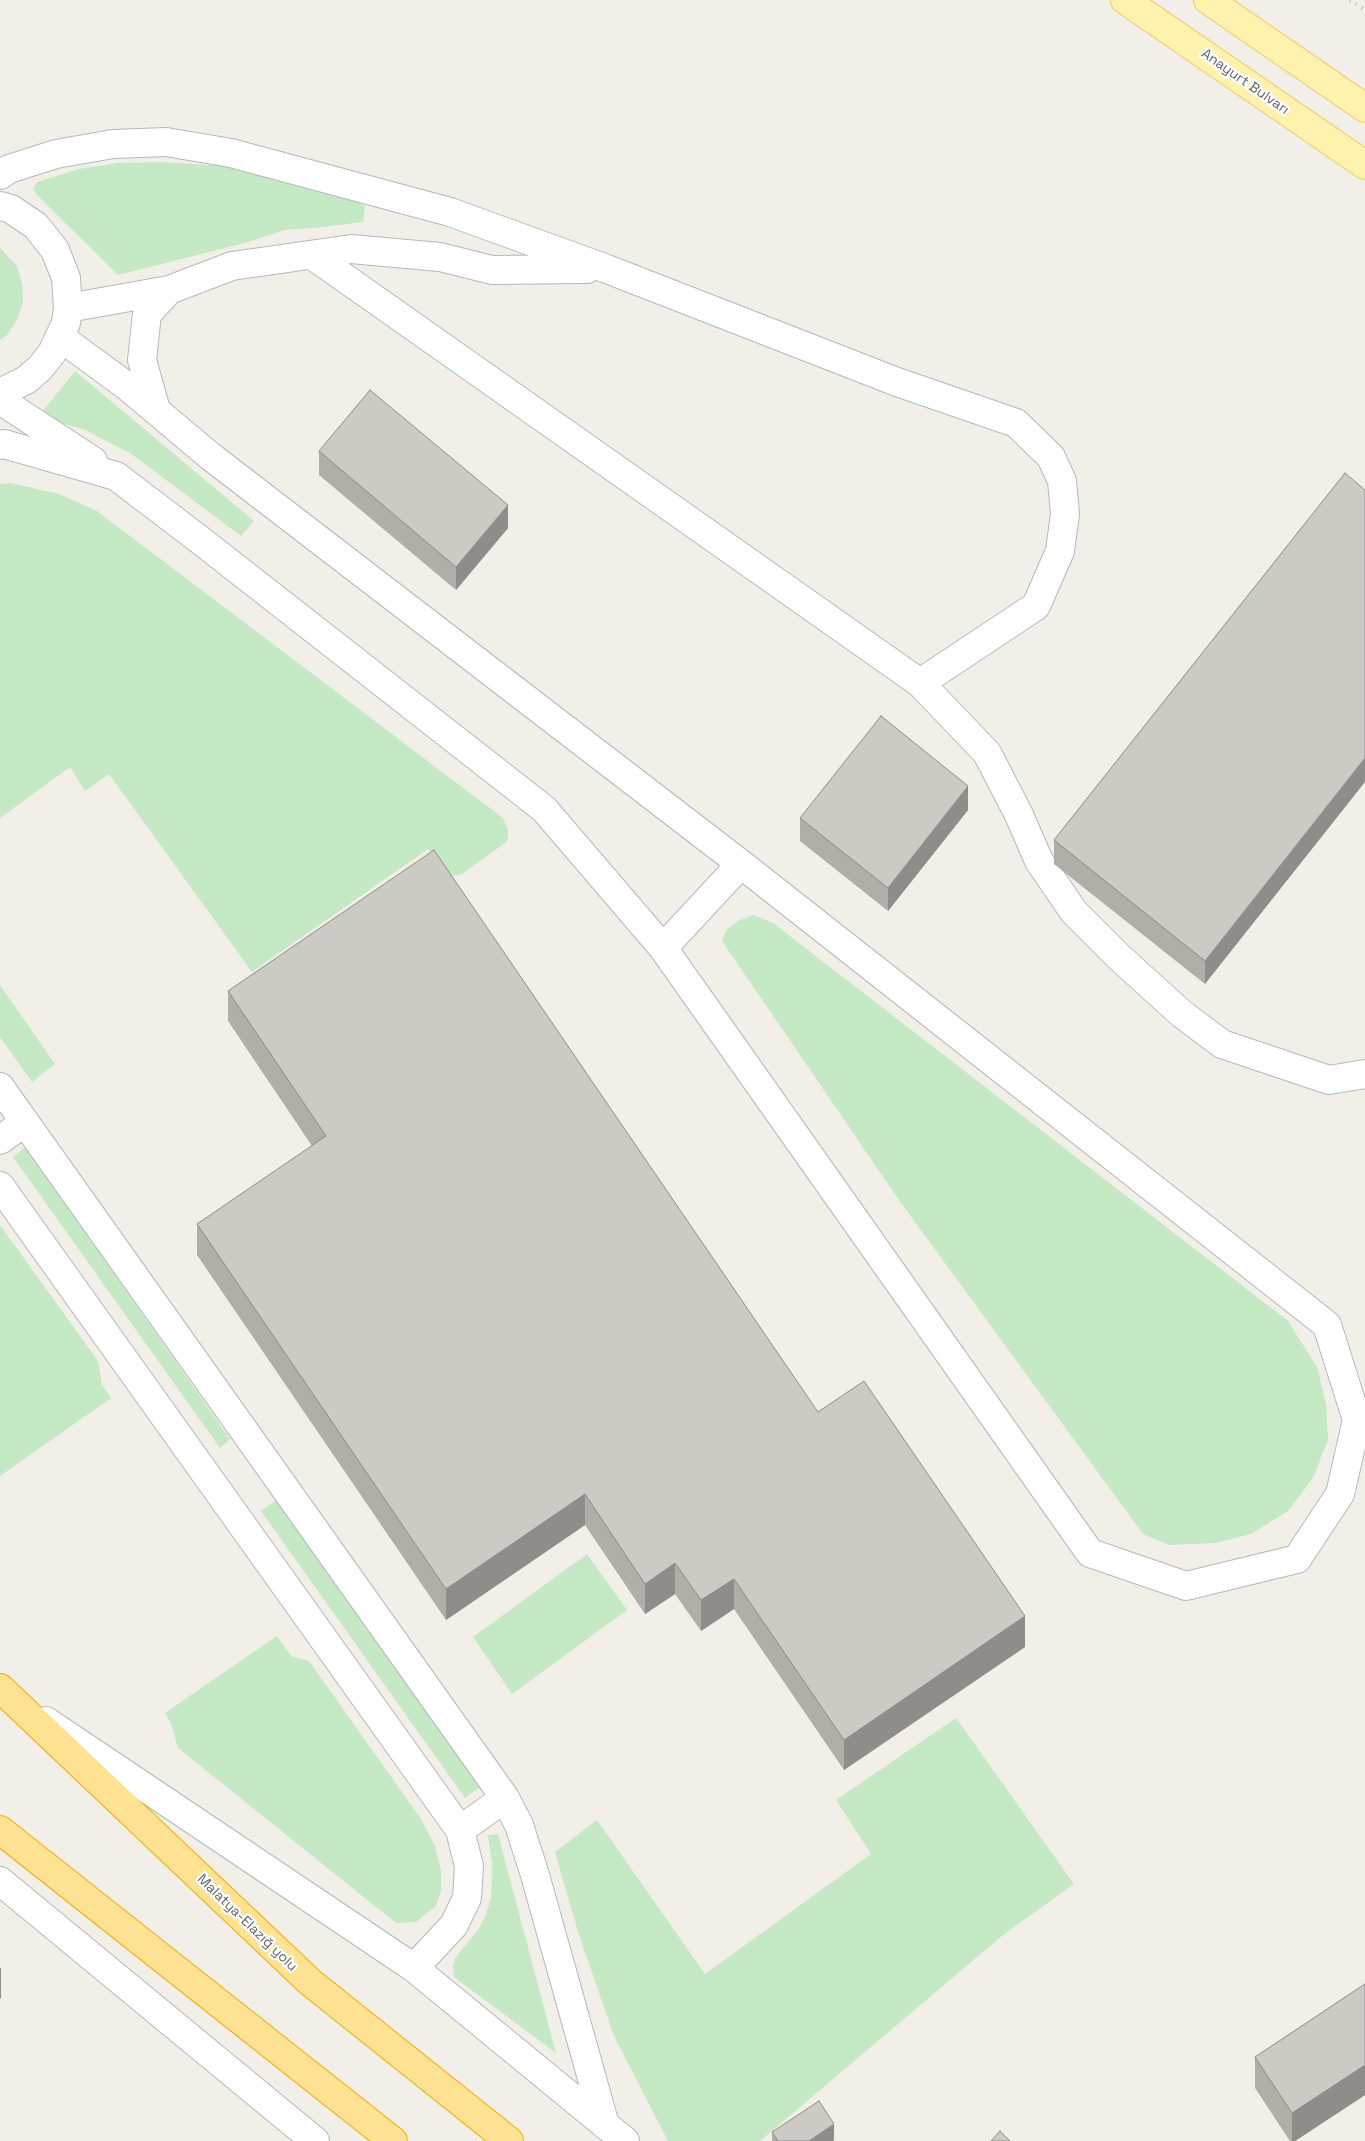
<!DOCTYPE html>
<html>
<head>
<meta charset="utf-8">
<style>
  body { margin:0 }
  canvas { display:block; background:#f1efe8 }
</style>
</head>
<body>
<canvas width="1365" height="2141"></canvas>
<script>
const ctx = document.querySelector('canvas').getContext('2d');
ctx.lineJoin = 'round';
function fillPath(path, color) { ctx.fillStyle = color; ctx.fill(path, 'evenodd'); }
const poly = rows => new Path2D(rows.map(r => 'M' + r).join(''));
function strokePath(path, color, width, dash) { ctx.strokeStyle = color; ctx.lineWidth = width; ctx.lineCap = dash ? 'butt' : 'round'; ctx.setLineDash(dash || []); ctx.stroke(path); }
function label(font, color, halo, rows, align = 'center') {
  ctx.font = font + ' "Space Grotesk",sans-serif'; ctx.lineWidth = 4.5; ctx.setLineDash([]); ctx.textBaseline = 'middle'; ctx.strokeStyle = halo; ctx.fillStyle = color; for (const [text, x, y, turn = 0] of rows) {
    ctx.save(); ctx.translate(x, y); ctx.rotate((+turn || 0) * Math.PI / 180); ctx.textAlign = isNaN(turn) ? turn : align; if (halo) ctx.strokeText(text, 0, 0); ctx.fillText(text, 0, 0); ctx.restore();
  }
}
fillPath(poly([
  [160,162,240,167,337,192,365,206,363,222,314,228,284,230,245,243,118,275,37,195,33,189,37,182,79,169,118,163],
  [0,248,17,266,22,284,23,302,17,320,7,335,0,340],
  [75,371,254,521,241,536,130,453,83,429,38,417],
  [11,483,59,494,97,511,503,818,508,829,508,838,505,843,462,874,449,877,428,849,252,972,109,774,85,791,70,767,0,818,0,484],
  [753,915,773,923,1288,1321,1317,1367,1326,1404,1328,1440,1313,1478,1288,1511,1251,1534,1215,1543,1169,1545,1143,1534,901,1203,722,941,727,929,738,921],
  [0,985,55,1064,32,1082,0,1037],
  [25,1147,230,1439,220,1448,13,1157],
  [0,1225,98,1361,102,1385,111,1398,0,1476],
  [276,1500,480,1787,465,1798,261,1511],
  [587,1554,627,1610,512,1694,473,1637],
  [277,1636,291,1656,309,1661,421,1819,435,1846,441,1871,441,1891,436,1906,416,1922,396,1923,178,1748,171,1723,165,1713],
  [956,1718,1074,1884,1003,1935,760,2141,668,2141,614,2036,579,1935,555,1852,597,1820,705,1974,871,1854,836,1800],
  [498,1834,556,2053,454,1977,453,1965,456,1957,480,1927,486,1914,491,1898,492,1879,492,1863,488,1835]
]), '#c5e8c5');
const minor = poly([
  [0,175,9,169,56,154,113,144,166,142,231,153,450,212,607,269,897,382,1016,423,1051,457,1062,481,1065,514,1060,551,1036,606,920,683,312,255],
  [0,206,11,209,36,226,55,250,66,278,68,308,66,323,52,353,40,368,26,380,0,393],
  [68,308,169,290,232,266,351,249,440,257,492,270,587,269],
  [60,337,128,387,210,456,741,864,1327,1325,1357,1420,1340,1494,1297,1559,1186,1586,1090,1553,663,948,741,864],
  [0,400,93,461],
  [156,410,142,360,147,314,169,290],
  [0,445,4,444,116,476,200,540,544,809,663,948],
  [920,683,987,753,1019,815,1039,861,1074,912,1119,957,1182,1014,1222,1044,1329,1080,1365,1074],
  [0,1087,505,1798,519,1825,535,1875,605,2125],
  [0,1140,25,1122],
  [0,1186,460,1830,469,1866,467,1898,454,1925,414,1968],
  [46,1721,414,1968,625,2141],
  [460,1830,505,1798],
  [0,1881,315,2141]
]);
const major = poly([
  [1125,0,1365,165],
  [1208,0,1365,108]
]);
const highway = poly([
  [0,1688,310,1982,509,2141],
  [0,1830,393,2141]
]);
strokePath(minor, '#b5b8bc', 30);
strokePath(major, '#f2c960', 30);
strokePath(highway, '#f9ab00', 30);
strokePath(minor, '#fff', 28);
strokePath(major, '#fff2af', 28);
strokePath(highway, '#fde293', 28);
strokePath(poly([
  [1350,0,1365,10]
]), '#b6b7b8', 4, [1, 6]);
fillPath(poly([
  [319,451,508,528,456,590,319,475],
  [1345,473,1205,984,1054,864,1054,840],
  [968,810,888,911,800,841,800,818],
  [228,991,818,1412,1025,1647,844,1770,734,1609,701,1631,675,1594,645,1614,585,1525,446,1620,197,1255,197,1224,312,1146,228,1021],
  [1365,1984,1365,2095,1295,2141,1290,2141,1255,2088,1255,2057],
  [772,2132,834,2140,833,2141,772,2141]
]), '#afaea9');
fillPath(poly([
  [508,505,508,528,456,590,456,567],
  [1365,758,1365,782,1205,984,1205,961],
  [968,786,968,810,888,911,888,888],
  [585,1494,585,1525,446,1620,446,1589],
  [675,1563,675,1594,645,1614,645,1584],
  [734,1579,734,1609,701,1631,701,1600],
  [1025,1616,1025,1647,844,1770,844,1740],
  [0,1968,1,1968,1,1998,0,1999],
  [1365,2065,1365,2095,1295,2141,1292,2141,1292,2113],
  [834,2124,834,2140,833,2141,809,2141]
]), '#8f8d8a');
const building = poly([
  [370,390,508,505,456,567,319,451,370,390],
  [1345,473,1365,490,1365,758,1205,961,1054,840,1345,473],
  [881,716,968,786,888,888,800,818,881,716],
  [434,850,818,1412,864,1381,1025,1616,844,1740,734,1579,701,1600,675,1563,645,1584,585,1494,446,1589,197,1224,326,1136,228,991,434,850],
  [1365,1984,1365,2065,1292,2113,1255,2057,1365,1984],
  [819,2101,834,2124,809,2141,778,2141,772,2132,819,2101],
  [1000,2131,1010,2141,991,2141,1000,2131]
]);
fillPath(building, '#cccac5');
strokePath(building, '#8f8d8a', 1);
label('14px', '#5f6368', '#fff', [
  ["Anayurt Bulvarı",1245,82,35],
  ["Malatya-Elazığ yolu",247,1923,44]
]);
</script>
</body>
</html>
